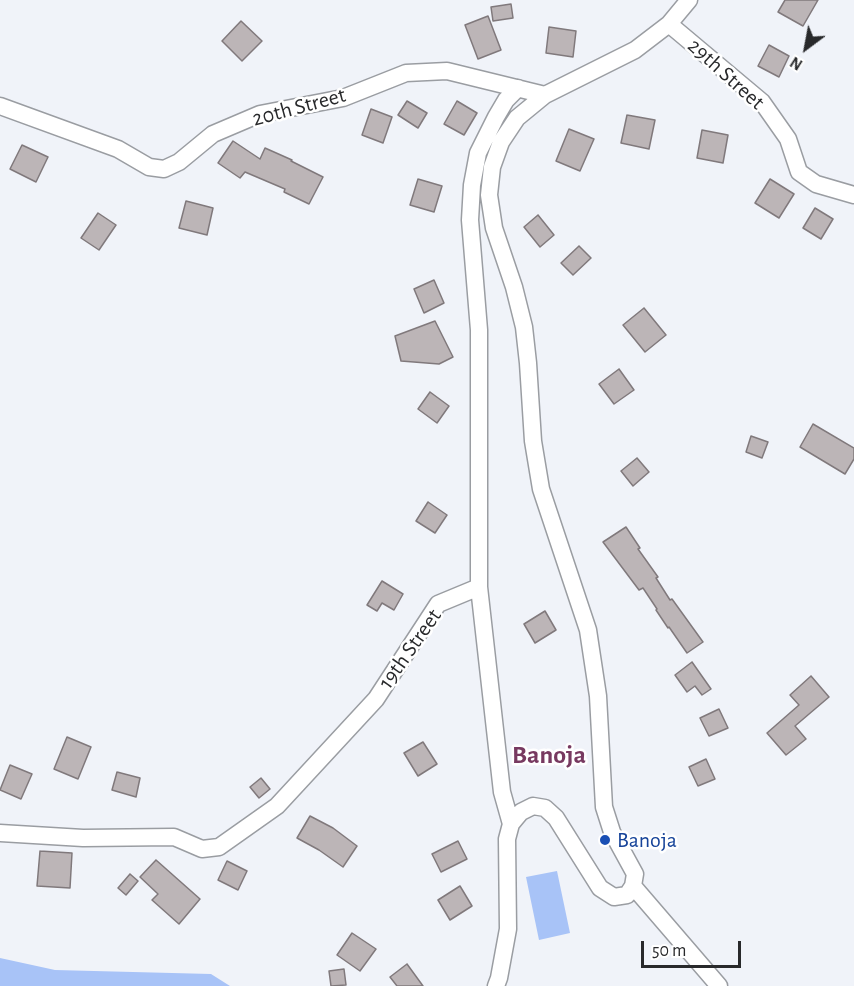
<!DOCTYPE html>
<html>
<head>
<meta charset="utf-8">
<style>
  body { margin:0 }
  #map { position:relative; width:854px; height:986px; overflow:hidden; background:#f0f3f9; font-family:"Alegreya Sans",sans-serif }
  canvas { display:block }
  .north { position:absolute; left:776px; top:18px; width:60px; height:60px; -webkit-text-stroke:4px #fff; paint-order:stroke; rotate:212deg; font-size:16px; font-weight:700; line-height:24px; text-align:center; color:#28292b }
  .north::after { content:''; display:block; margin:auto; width:21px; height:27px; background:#28292b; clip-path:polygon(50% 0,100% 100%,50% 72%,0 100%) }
  .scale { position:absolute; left:641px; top:941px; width:100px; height:27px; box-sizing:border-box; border:3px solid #28292b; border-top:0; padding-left:8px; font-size:18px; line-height:21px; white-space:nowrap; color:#28292b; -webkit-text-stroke:4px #fff; paint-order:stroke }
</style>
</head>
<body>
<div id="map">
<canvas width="854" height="986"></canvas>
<div class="north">N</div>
<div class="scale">50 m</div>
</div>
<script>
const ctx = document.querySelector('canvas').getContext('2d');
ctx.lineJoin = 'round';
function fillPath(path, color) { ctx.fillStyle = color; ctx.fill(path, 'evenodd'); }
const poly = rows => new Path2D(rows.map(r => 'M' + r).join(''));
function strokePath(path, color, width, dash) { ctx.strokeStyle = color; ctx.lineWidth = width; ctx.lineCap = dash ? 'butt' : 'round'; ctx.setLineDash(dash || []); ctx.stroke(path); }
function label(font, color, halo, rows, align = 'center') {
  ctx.font = font + ' "Alegreya Sans",sans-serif'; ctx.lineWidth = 5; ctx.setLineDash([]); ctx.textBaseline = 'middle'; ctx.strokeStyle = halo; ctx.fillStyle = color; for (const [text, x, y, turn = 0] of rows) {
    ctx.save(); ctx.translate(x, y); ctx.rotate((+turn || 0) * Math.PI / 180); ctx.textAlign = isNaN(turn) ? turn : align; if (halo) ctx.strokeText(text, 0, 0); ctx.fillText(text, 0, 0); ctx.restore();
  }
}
fillPath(poly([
  [557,871,570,933,539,940,526,877],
  [0,958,55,970,211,974,230,986,0,986]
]), '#a8c3f7');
const building = poly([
  [785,0,818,0,803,26,778,12,785,0],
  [511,4,513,18,493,21,491,7,511,4],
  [488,16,501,50,478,59,465,25,488,16],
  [241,21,262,41,242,61,222,41,241,21],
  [549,27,576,31,573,57,546,53,549,27],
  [769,45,789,56,779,77,758,66,769,45],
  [407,101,427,113,418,128,398,115,407,101],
  [457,101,477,113,464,135,444,124,457,101],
  [371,109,392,117,383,143,362,135,371,109],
  [627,115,655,120,649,149,621,143,627,115],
  [569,129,594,139,580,171,556,161,569,129],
  [702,130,728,135,723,163,697,158,702,130],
  [233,141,260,159,265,148,292,160,291,161,323,177,309,204,284,192,285,189,245,172,240,178,218,163,233,141],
  [22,145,48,157,36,182,10,169,22,145],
  [418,179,442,186,434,212,410,205,418,179],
  [770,179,794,194,779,218,755,203,770,179],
  [186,201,213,208,207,235,179,228,186,201],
  [815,208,833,219,821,239,803,228,815,208],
  [98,213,116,225,99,250,81,238,98,213],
  [538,215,554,235,540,247,524,227,538,215],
  [579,246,591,258,573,275,561,263,579,246],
  [434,280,444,303,424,313,414,289,434,280],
  [644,308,666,335,645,352,623,325,644,308],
  [435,321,453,357,439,364,401,361,395,336,435,321],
  [619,369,634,390,614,404,599,384,619,369],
  [430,392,449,406,437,423,418,409,430,392],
  [813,424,854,448,854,459,845,474,800,447,813,424],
  [751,436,768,442,762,458,746,452,751,436],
  [637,458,649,472,633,486,621,471,637,458],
  [428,502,447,515,435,533,416,521,428,502],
  [626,527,640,548,638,549,658,577,656,578,670,600,672,599,703,642,687,653,669,627,668,628,656,610,657,609,643,588,639,590,603,542,626,527],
  [382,581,403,594,394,610,382,603,377,611,367,605,382,581],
  [545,611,556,630,535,643,524,624,545,611],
  [692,662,711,689,702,695,695,686,687,692,675,675,692,662],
  [811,676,829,697,795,726,806,739,786,755,767,733,799,705,790,695,811,676],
  [719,709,728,728,709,736,700,718,719,709],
  [67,737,91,747,78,779,54,769,67,737],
  [423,742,437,764,418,776,404,753,423,742],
  [706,759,715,779,698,786,689,767,706,759],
  [10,765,32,774,21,799,0,790,10,765],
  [117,772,140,778,136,797,112,790,117,772],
  [261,778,270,789,259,798,250,787,261,778],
  [310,816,333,828,357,846,343,867,319,850,297,838,310,816],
  [458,841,467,859,441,872,432,854,458,841],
  [40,851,72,853,70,888,37,886,40,851],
  [156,860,200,899,179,924,152,900,158,894,140,877,156,860],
  [227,861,247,871,238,890,218,880,227,861],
  [130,874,138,881,126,895,118,888,130,874],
  [460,886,472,906,450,920,438,900,460,886],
  [352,933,376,949,360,971,337,955,352,933],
  [407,964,423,986,397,986,390,977,407,964],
  [344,969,346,985,331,986,329,971,344,969]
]);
fillPath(building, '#bcb5b7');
strokePath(building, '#80797c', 1.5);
const minor = poly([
  [669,24,762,102,788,139,799,172,816,184,854,195],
  [0,106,118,149,149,167,164,169,179,162,213,134,260,114,343,98,406,73,447,71,545,95],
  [479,587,502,792,511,824],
  [0,833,83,838,174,837,202,849,219,847,277,806,376,699,438,604,479,587,479,330,470,220,472,185,478,153,496,117,506,100,518,88],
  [633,886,719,986],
  [496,986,499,978,508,929,507,839,511,824,521,812,533,806,545,808,556,818,600,888,614,897,627,895,633,886,635,874,612,832,604,807,598,696,588,630,541,489,533,441,528,363,524,327,514,287,494,228,489,195,492,167,501,142,517,118,545,95,635,50,669,24,689,0]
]);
strokePath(minor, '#9a9da2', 19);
strokePath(minor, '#fff', 16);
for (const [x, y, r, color] of [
  [605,840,6,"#1a4fb4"]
]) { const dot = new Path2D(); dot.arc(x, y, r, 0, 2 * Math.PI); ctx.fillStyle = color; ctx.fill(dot); strokePath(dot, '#fff', 2); }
label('22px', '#28292b', '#fff', [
  ["29th Street",726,74,42],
  ["20th Street",299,107,-15],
  ["19th Street",410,649,-55]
]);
label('22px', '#164399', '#fff', [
  ["Banoja",617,840]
], 'left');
label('bold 26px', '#773960', '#fff', [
  ["Banoja",549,755]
]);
</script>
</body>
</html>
